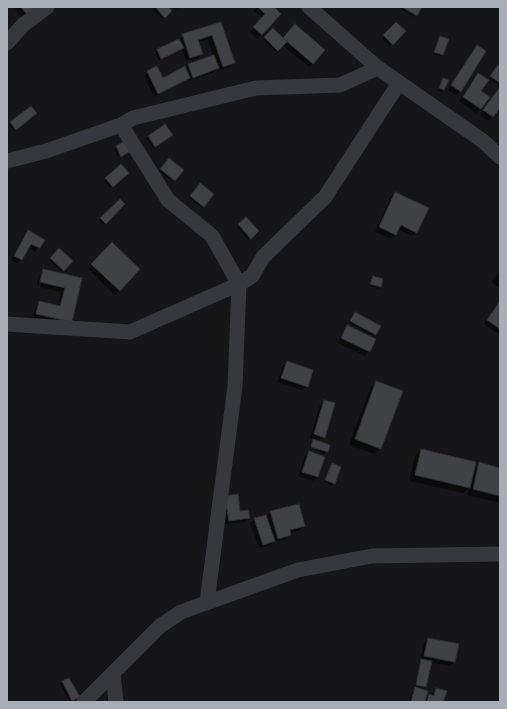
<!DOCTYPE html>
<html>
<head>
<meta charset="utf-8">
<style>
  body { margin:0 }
  #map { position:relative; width:507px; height:709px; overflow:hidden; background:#161618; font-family:"DejaVu Sans",sans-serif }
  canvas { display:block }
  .frame { position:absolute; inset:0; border:8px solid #a8adb8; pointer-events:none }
</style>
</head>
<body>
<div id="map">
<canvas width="507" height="709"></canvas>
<div class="frame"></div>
</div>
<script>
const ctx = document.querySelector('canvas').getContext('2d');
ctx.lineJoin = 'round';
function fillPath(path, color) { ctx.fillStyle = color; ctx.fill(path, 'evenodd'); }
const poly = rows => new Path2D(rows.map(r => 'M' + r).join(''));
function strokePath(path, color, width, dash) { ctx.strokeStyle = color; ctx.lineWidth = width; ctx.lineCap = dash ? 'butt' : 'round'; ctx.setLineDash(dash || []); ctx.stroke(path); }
fillPath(poly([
  [14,7,40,7,24,20],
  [151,7,167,7,170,11,162,19],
  [173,7,179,7,175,10],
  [257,7,272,7,280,14,257,39,250,32,262,18,254,11],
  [397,7,421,7,414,17],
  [220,23,234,63,229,67,218,70,218,68,214,72,189,81,188,78,184,81,154,97,144,76,148,72,163,79,185,69,188,65,213,56,208,39,198,42,202,53,198,58,186,61,182,49,159,60,155,51,179,40,183,35],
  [396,23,405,31,390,46,382,38],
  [273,30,282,39,291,30,313,63,309,67,282,45,275,52,263,40],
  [440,37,447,39,440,56,433,54],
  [477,46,460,91,456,95,448,90,473,50],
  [500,68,500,81,497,84,489,79,496,69],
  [478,75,481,109,476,113,459,101],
  [443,79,448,81,442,92,438,90],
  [500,87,500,106,488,121,480,115],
  [33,115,14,131,9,125,11,123],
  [165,125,172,135,153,148,146,138],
  [128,141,131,151,119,158,114,149],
  [167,161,175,180,173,182,159,171],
  [121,165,128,173,110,188,104,181],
  [198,186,204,207,202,208,189,198],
  [395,193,417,232,412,236,398,229,395,235,391,239,375,232,391,197],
  [120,200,124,204,104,225,99,221],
  [246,218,258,231,248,240,237,227],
  [29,232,43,240,35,252,28,248,21,260,17,264,11,260,24,236],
  [112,244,139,269,115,295,88,269],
  [59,250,71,261,61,272,49,260],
  [43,271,81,279,67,326,33,318,36,306,40,302,58,306,61,292,40,287,43,274,41,274,38,286,37,286,39,275],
  [500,271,500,289,491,282],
  [373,277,382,279,378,289,369,286],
  [500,302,500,335,484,324],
  [355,313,375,334,373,336,349,323],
  [348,326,375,339,369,351,365,356,338,343,344,331],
  [287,362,307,386,302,390,277,382,283,366],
  [376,382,381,448,374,454,349,445,370,388],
  [324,401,324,437,319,442,329,446,325,454,310,448,311,442,314,440,310,438,320,405],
  [421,450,473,470,480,463,500,469,500,503,467,495,469,488,463,493,409,481,415,456],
  [309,452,323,457,317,477,313,481,298,476,305,456],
  [332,464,340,467,332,486,324,482],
  [222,501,239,512,249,517,245,522,225,524],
  [271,512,304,526,300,530,289,533,290,535,286,539,274,542,274,541,270,545,259,548,250,523,255,519,266,517],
  [428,639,454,662,450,666,430,662,425,686,423,688,415,686,424,643],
  [69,679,76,699,70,702,60,684],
  [416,688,424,701,430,695,431,696,436,689,442,702,409,702,412,693]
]), '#0007');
const building = poly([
  [21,7,41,7,29,17,21,7],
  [155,7,168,7,172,11,165,18,155,7],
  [258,7,274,7,281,14,262,35,253,27,265,14,258,7],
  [402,7,422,7,417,16,402,7],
  [221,22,235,63,223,67,212,35,198,40,203,54,190,58,182,34,221,22],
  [396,22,406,31,393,45,383,35,396,22],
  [295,24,325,50,313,64,283,38,295,24],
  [273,28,287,42,278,51,264,37,273,28],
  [440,36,449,39,443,55,434,52,440,36],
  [179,39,184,48,161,59,157,49,179,39],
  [477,45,486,51,461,92,451,85,477,45],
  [214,55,219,68,193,78,188,64,214,55],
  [498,65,500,67,500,83,490,76,498,65],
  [157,66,163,78,185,66,190,78,158,94,147,71,157,66],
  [478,73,489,80,481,91,490,97,481,109,463,97,478,73],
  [443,78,449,80,444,90,439,88,443,78],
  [500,87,500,108,493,117,483,110,500,87],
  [31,106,37,113,16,130,10,122,31,106],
  [165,124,173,135,155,147,148,136,165,124],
  [128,139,134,149,121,157,116,146,128,139],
  [169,158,184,170,175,181,160,169,169,158],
  [121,164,129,173,113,187,105,178,121,164],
  [200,183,214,194,204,207,190,196,200,183],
  [395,192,429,208,417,233,401,225,396,235,379,227,395,192],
  [120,199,125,204,106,224,100,218,120,199],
  [246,217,259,231,251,239,238,224,246,217],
  [28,230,45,240,40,248,31,244,22,260,14,256,28,230],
  [112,242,140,269,120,291,91,264,112,242],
  [59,248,73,261,64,271,50,258,59,248],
  [43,269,82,278,72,322,36,314,39,301,60,306,65,288,40,282,43,269],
  [373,276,383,279,381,287,370,284,373,276],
  [500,301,500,329,487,320,500,301],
  [355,312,381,326,376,335,350,321,355,312],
  [347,325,376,339,370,352,341,338,347,325],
  [287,361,313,370,308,387,281,378,287,361],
  [376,381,403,391,381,449,355,439,376,381],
  [324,400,335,403,325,438,314,434,324,400],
  [313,439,330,445,328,452,311,447,313,439],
  [421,449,476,462,470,488,415,475,421,449],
  [309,451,325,457,318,477,302,472,309,451],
  [479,462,500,468,500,496,473,489,479,462],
  [332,463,341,467,335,484,325,480,332,463],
  [238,494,240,511,248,510,250,518,229,521,225,496,238,494],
  [299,504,305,526,290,530,291,535,278,539,270,511,299,504],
  [266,515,275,541,263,545,254,518,266,515],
  [428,638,459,644,455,662,424,656,428,638],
  [421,659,432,661,426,687,416,685,421,659],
  [69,678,80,697,72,701,62,681,69,678],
  [415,687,428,691,425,702,411,702,415,687],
  [436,688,447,691,443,702,427,702,429,694,434,696,436,688]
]);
fillPath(building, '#404145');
strokePath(building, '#303034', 1);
strokePath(poly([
  [309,7,378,68,483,141,500,157],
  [7,43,23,25,47,7],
  [121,125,168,200,212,236,239,284,235,386,207,602],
  [7,161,46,151,121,125,133,118,256,88,340,85,378,68],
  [7,324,130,332,239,284,252,276,263,257,325,197,399,83],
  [113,673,116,702],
  [84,702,160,626,181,612,298,570,372,556,500,554]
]), '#37383d', 15);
</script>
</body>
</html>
